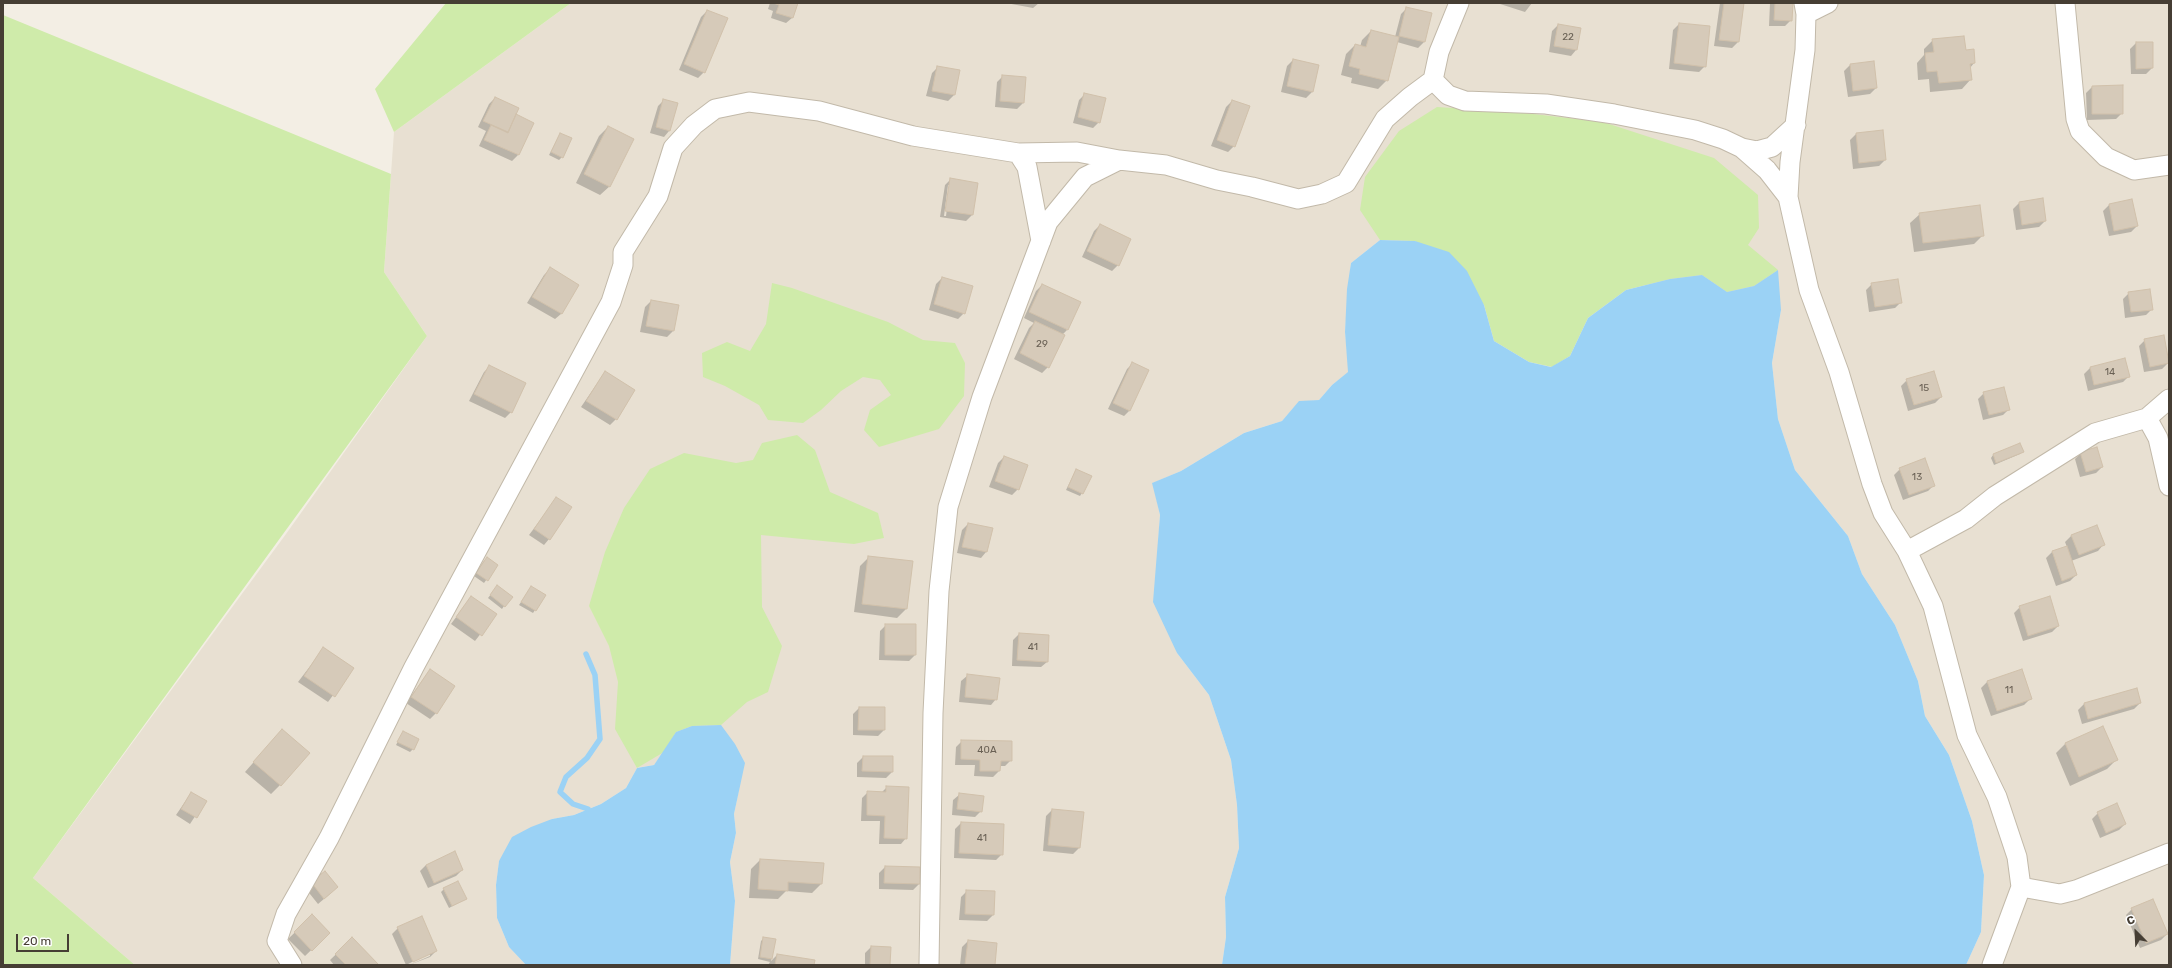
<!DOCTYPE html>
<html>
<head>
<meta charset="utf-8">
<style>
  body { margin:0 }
  #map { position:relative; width:2172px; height:968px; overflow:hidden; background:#f3eee4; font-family:Rubik,sans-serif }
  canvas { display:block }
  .frame { position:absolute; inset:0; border:4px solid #463e34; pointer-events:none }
  .north { position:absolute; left:2116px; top:912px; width:40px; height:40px; -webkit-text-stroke:3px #fff; paint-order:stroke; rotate:336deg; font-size:11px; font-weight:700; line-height:16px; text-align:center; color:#463e34 }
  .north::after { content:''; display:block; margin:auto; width:14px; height:18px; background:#463e34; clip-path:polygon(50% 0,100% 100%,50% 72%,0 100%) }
  .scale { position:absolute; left:16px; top:934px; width:53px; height:18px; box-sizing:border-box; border:2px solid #463e34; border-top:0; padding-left:5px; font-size:12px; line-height:14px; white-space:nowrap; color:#463e34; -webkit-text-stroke:3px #fff; paint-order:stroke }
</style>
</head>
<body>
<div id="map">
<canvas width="2172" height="968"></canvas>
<div class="frame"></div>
<div class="north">С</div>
<div class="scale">20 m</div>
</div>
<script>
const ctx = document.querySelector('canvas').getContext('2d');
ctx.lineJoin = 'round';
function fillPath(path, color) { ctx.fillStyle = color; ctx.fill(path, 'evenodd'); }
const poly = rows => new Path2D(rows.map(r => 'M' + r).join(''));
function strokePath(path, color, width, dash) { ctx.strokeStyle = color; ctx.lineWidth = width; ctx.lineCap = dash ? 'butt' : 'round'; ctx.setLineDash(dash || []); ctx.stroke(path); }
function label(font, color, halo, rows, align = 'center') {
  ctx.font = font + ' Rubik,sans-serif'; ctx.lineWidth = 3; ctx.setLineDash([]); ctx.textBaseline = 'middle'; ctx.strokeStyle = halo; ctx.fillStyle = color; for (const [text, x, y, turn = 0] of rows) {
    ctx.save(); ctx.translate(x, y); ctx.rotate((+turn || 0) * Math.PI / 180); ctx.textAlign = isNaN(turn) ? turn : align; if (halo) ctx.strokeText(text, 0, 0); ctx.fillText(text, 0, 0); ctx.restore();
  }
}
fillPath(poly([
  [571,3,2169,3,2169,965,1966,965,1981,932,1984,875,1972,821,1949,755,1925,716,1918,681,1895,625,1862,574,1848,536,1795,470,1778,419,1772,363,1781,310,1415,241,1380,240,1351,263,1345,332,1349,372,1332,385,1319,400,1299,402,1282,421,1244,433,1181,471,1153,483,1160,515,1158,546,1177,653,1209,695,1231,760,1237,805,1239,848,1225,897,1226,937,1222,965,730,965,735,901,730,862,736,833,734,814,739,789,664,752,654,765,637,768,626,788,601,804,574,815,552,819,499,861,496,885,497,918,509,947,526,965,135,965,33,878,286,534,427,336,384,272,394,132]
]), '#e8e0d2');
fillPath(poly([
  [446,3,571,3,394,132,375,89],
  [3,15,391,174,384,272,427,336,33,878,135,965,3,965],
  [1437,107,1516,112,1603,122,1714,158,1758,195,1759,228,1748,245,1778,270,1754,286,1727,292,1702,275,1670,279,1626,290,1588,318,1570,356,1552,367,1529,362,1494,341,1484,305,1415,241,1380,240,1360,210,1365,177,1399,131],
  [772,283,792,288,888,322,923,340,955,343,965,363,964,396,939,429,879,447,864,430,870,410,891,395,880,380,863,377,841,391,821,410,803,423,768,420,759,405,725,386,703,377,702,353,727,342,750,351,766,324],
  [797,435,815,450,830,492,878,513,884,538,854,544,761,535,762,607,782,646,768,692,747,702,721,725,692,726,676,732,664,752,637,768,615,729,618,682,609,646,589,606,605,552,624,508,650,469,684,453,736,463,753,460,762,443]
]), '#cfebaa');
fillPath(poly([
  [1380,240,1415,241,1449,252,1467,271,1484,305,1494,341,1529,362,1551,367,1570,356,1588,318,1626,290,1670,279,1702,275,1727,292,1754,286,1778,270,1781,310,1772,363,1778,419,1795,470,1848,536,1862,574,1895,625,1918,681,1925,716,1949,755,1972,821,1984,875,1981,932,1966,965,1222,965,1226,937,1225,897,1239,848,1237,805,1231,760,1209,695,1177,653,1153,602,1160,515,1152,483,1181,471,1244,433,1282,421,1299,401,1319,400,1332,385,1348,372,1345,332,1347,289,1351,263],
  [721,725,735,744,745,763,734,814,736,833,730,862,735,901,730,965,526,965,509,947,497,918,496,885,499,861,512,837,531,827,552,819,574,815,601,804,626,788,637,768,654,765,676,732,692,726]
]), '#9bd2f5');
fillPath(poly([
  [770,3,797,3,792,18,786,23,771,18,773,11,768,9],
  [1006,3,1039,3,1033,8],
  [1497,3,1532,3,1525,12],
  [1720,3,1743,3,1738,42,1732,48,1714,46],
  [1770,3,1792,3,1791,20,1785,26,1769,26],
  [1407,8,1424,42,1418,48,1397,42,1387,80,1378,89,1351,83,1352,78,1341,75,1346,54,1355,45,1360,47,1362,40,1371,31,1395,37,1401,14],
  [707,11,704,72,698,78,679,70,701,17],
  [1679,24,1705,66,1699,72,1669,69,1673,30],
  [1558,25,1576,50,1571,56,1549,52,1552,31],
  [1933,40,1965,51,1974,63,1970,68,1971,79,1962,89,1930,92,1929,79,1918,80,1917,63,1924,55,1924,49],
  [2136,43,2152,43,2152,68,2146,74,2131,74,2130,49],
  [1293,60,1318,65,1312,92,1306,98,1281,92,1287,66],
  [1850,65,1876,88,1870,94,1848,97,1844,71],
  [938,67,959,71,954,95,948,101,926,96,932,73],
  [1003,76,1023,103,1017,109,995,107,997,82],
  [2092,87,2122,113,2116,119,2087,120,2086,93],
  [1085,94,1099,122,1093,128,1073,123,1079,100],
  [495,98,515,115,533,123,518,155,512,161,479,146,486,131,478,127,489,104],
  [664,100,677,104,669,131,664,137,650,133,658,106],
  [1232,101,1234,146,1228,152,1211,146,1226,107],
  [608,127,610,186,600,195,576,183,599,136],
  [560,134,562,157,559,160,549,155],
  [1856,134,1885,160,1879,166,1853,169,1850,140],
  [951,179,972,215,966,221,940,217,945,185],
  [948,185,950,185,946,216,944,216],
  [2042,200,2045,221,2039,227,2016,230,2013,209,2019,203],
  [2109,205,2137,226,2131,232,2109,236,2103,211],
  [1920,214,1983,235,1974,244,1914,252,1910,223],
  [1100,225,1118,265,1112,271,1082,257,1094,231],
  [550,269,578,285,561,314,555,319,527,303,544,275],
  [942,278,964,313,958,319,929,310,936,284],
  [1872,284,1901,302,1895,308,1869,312,1866,290],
  [1042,285,1067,330,1062,335,1048,367,1042,373,1014,359,1029,328,1034,323,1024,318,1036,291],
  [2129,293,2152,309,2146,315,2125,318,2123,299],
  [651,301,678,306,673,331,667,337,640,332,645,307],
  [2145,340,2168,363,2162,369,2144,372,2139,346],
  [2125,360,2129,376,2123,382,2088,391,2084,374,2090,368],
  [1132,364,1130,410,1124,416,1108,409,1127,369],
  [490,366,511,412,505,418,469,401,484,372],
  [605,372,616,419,610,425,581,407],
  [1907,380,1941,397,1935,403,1908,411,1901,386],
  [1984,393,2009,409,2003,415,1983,420,1978,399],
  [2020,444,2023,451,2020,454,1994,465,1991,458,1993,455],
  [2081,453,2102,467,2096,473,2080,477,2075,459],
  [1004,457,1018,489,1012,495,989,487,998,463],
  [1900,469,1934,485,1928,491,1903,500,1894,475],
  [1076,470,1082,493,1080,496,1066,490],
  [557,498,549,539,544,545,529,535],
  [968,524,991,529,986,552,981,558,957,553,962,530],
  [2096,526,2103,545,2098,551,2071,561,2076,575,2070,581,2056,586,2046,558,2052,552,2067,547,2065,542,2071,536],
  [869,557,906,609,897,618,854,612,860,566],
  [484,561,497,565,484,583,474,576],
  [495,589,504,606,502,609,488,598],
  [529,590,535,610,533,613,519,605],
  [471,597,496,614,475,641,451,624],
  [2020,607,2058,626,2052,632,2023,641,2014,613],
  [886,625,915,655,909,661,879,660,880,631],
  [1019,634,1047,662,1041,667,1012,666,1013,640],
  [324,648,353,668,328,702,298,682],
  [430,670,436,713,430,719,406,703],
  [967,676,996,699,991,705,959,702,961,681],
  [1987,682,2030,699,2024,705,1991,716,1981,688],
  [2136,689,2140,703,2134,709,2082,724,2078,710,2084,704],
  [859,708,884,730,878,736,853,735,853,714],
  [2102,728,2116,760,2107,769,2070,786,2056,753,2065,744],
  [282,730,280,785,271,794,245,772],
  [403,732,413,749,410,752,396,745],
  [962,741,1011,760,1005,766,999,766,999,771,993,777,974,776,975,765,955,765,956,747],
  [863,757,892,772,886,778,857,777,857,763],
  [887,787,906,838,901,844,879,844,880,821,861,821,862,798,868,792,881,793],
  [191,793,205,801,190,824,176,815],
  [959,795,981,811,975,817,952,815,953,800],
  [1052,810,1083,813,1079,848,1073,854,1043,851,1046,816],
  [2098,813,2125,824,2119,830,2100,838,2092,819],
  [961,823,1002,854,996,860,954,858,955,829],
  [760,860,823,864,821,884,812,893,786,891,778,899,749,898,751,869],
  [426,865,462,870,456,876,428,888,420,871],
  [885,867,919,884,913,890,879,889,879,873],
  [311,883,331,893,318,904,306,889],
  [444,889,466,899,449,908,441,892],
  [967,891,993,915,987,921,959,920,961,897],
  [2132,909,2167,934,2161,940,2140,948,2126,915],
  [312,916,329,933,305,956,288,939],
  [398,928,436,951,430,957,409,965,430,956,430,953,406,965,392,934],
  [764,938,775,940,771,961,777,955,813,965,768,965,770,962,758,959,761,941],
  [352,939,376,965,334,965,330,960],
  [968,941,994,965,960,965,962,947],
  [871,947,889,965,865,965,865,953]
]), '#0003');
strokePath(poly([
  [586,654,595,675,600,739,587,758,566,777,560,792,573,804,588,809]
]), '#9bd2f5', 5.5);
const building = poly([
  [773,3,798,3,793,18,776,13,779,5,773,3],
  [1724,3,1744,3,1739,42,1719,40,1724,3],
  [1775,3,1793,3,1792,21,1774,20,1775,3],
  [1406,7,1432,13,1425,42,1399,36,1406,7],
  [707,10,728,18,705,73,684,64,707,10],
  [1679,23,1710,26,1706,67,1674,63,1679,23],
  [1558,24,1581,28,1577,50,1554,46,1558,24],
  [1371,30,1399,37,1388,81,1359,74,1360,69,1349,66,1355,44,1366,47,1371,30],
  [1964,36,1966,50,1974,49,1975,63,1970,64,1972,80,1939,83,1937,71,1927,72,1925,53,1934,52,1932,39,1964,36],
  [2136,42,2153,42,2153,68,2136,69,2136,42],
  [1293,59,1319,65,1313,92,1287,86,1293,59],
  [1874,61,1877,88,1853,91,1850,64,1874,61],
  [937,66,960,70,955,95,932,91,937,66],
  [1002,75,1026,77,1024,103,1000,101,1002,75],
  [2123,85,2123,114,2092,114,2092,86,2123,85],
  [1084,93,1106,98,1100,123,1078,117,1084,93],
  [495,97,519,108,508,132,483,121,495,97],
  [663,99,678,103,670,131,656,127,663,99],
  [1232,100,1250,106,1235,147,1217,140,1232,100],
  [516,114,534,123,519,155,484,140,491,125,508,133,516,114],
  [608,126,634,139,610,187,584,174,608,126],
  [1883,130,1886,160,1859,163,1856,133,1883,130],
  [560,133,572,138,563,158,551,152,560,133],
  [950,178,978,183,973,215,945,211,950,178],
  [2043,198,2046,221,2022,225,2019,202,2043,198],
  [2132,199,2138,226,2114,231,2109,204,2132,199],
  [1980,205,1984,236,1923,243,1919,213,1980,205],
  [1100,224,1131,239,1119,266,1087,251,1100,224],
  [550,267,579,285,562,314,532,297,550,267],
  [942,277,973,286,965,314,934,304,942,277],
  [1898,279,1902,303,1875,307,1871,283,1898,279],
  [1042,284,1081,302,1068,330,1029,312,1042,284],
  [2150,289,2153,310,2131,312,2128,292,2150,289],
  [651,300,679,305,674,331,646,326,651,300],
  [1035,321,1065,335,1049,368,1020,353,1035,321],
  [2164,335,2169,363,2150,367,2144,339,2164,335],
  [2125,358,2130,377,2094,385,2090,367,2125,358],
  [1132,362,1149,370,1130,411,1113,403,1132,362],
  [489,365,526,383,512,413,474,394,489,365],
  [605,371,635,390,617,420,586,401,605,371],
  [1934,371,1942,397,1914,405,1906,379,1934,371],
  [2004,387,2010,410,1989,415,1983,392,2004,387],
  [2020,443,2024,452,1996,463,1993,454,2020,443],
  [2097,447,2103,467,2086,472,2080,452,2097,447],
  [1004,456,1028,465,1019,490,995,481,1004,456],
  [1925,458,1935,486,1909,495,1899,468,1925,458],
  [1076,469,1092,476,1083,494,1068,487,1076,469],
  [556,497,572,507,550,540,534,529,556,497],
  [968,523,993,528,987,552,962,547,968,523],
  [2097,525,2105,545,2079,555,2071,535,2097,525],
  [2067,546,2077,575,2062,581,2052,551,2067,546],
  [868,556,913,561,907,609,862,604,868,556],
  [487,557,498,565,488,581,476,573,487,557],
  [497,585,513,597,505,607,490,595,497,585],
  [531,586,546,595,536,611,521,602,531,586],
  [471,596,497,614,482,636,456,617,471,596],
  [2050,596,2059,626,2028,636,2019,606,2050,596],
  [885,624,916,624,916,655,885,655,885,624],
  [1019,633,1049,635,1048,662,1017,660,1019,633],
  [323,647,354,668,335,697,304,676,323,647],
  [430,669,455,686,437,714,411,697,430,669],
  [2022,669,2032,699,1997,711,1987,681,2022,669],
  [967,674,1000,678,997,700,965,697,967,674],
  [2137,688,2141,703,2088,719,2084,703,2137,688],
  [859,707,885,707,885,730,858,730,859,707],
  [2103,726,2118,760,2079,777,2065,743,2103,726],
  [282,729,310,753,281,786,253,762,282,729],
  [403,731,419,739,414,750,397,742,403,731],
  [961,740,1012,741,1012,761,1001,761,1000,771,980,771,980,760,961,759,961,740],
  [863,756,893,756,893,772,862,771,863,756],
  [886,786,909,787,907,839,884,838,885,816,867,815,867,791,886,792,886,786],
  [191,792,207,801,197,818,181,809,191,792],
  [959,793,984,796,982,812,957,809,959,793],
  [2117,803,2126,824,2106,833,2097,812,2117,803],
  [1052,809,1084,812,1080,848,1048,845,1052,809],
  [961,822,1004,824,1003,855,959,853,961,822],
  [455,851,463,870,434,883,426,865,455,851],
  [760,859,824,863,822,884,788,882,788,891,758,889,760,859],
  [885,866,920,867,920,884,884,883,885,866],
  [325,871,338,887,324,899,311,882,325,871],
  [458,881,467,899,452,906,443,888,458,881],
  [966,890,995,891,994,915,965,914,966,890],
  [2153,899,2168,934,2146,943,2131,908,2153,899],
  [312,914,330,933,312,951,294,932,312,914],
  [422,916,437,951,413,962,397,927,422,916],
  [352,937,378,964,378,965,346,965,335,954,352,937],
  [763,937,776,939,772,959,760,957,763,937],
  [968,940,997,943,995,965,965,965,968,940],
  [871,946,891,947,890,965,870,965,871,946],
  [777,954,815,960,814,965,775,965,777,954]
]);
fillPath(building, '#d6cab9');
strokePath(building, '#d1c1ab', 1);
const minor = poly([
  [1459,3,1439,52,1433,80,1448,95,1465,101,1546,104,1614,114,1695,130,1723,139,1742,148,1767,170,1788,197,1809,290,1839,372,1872,484,1883,513,1907,551,1933,606,1967,735,1997,797,2017,857,2021,887,1992,965],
  [2065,3,2076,119,2080,131,2106,157,2134,170,2169,165],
  [1806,14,1828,3],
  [1742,148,1757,151,1772,147,1796,125],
  [1018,153,1077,152,1119,160],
  [1788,197,1790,162,1805,50,1806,14,1804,3],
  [2147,418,2169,399],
  [1907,551,1966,519,1995,496,2095,433,2147,418,2158,438,2169,486],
  [2021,887,2060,894,2076,890,2169,853],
  [292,965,277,941,286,914,329,838,414,667,611,302,623,265,623,252,658,196,673,148,694,125,715,109,749,102,819,111,913,136,1018,153,1027,167,1041,241],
  [929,965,933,713,939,591,948,507,982,397,1048,222,1085,177,1119,160,1166,165,1217,180,1252,187,1298,199,1322,194,1346,183,1385,119,1410,97,1433,80]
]);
strokePath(minor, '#c2b9a9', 21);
strokePath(minor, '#fff', 19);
label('10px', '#6a6155', null, [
  ["22",1568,37],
  ["29",1042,344],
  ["14",2110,372],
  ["15",1924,388],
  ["13",1917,477],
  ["41",1033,647],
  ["11",2009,690],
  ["40А",987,750],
  ["41",982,838]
]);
</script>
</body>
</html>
